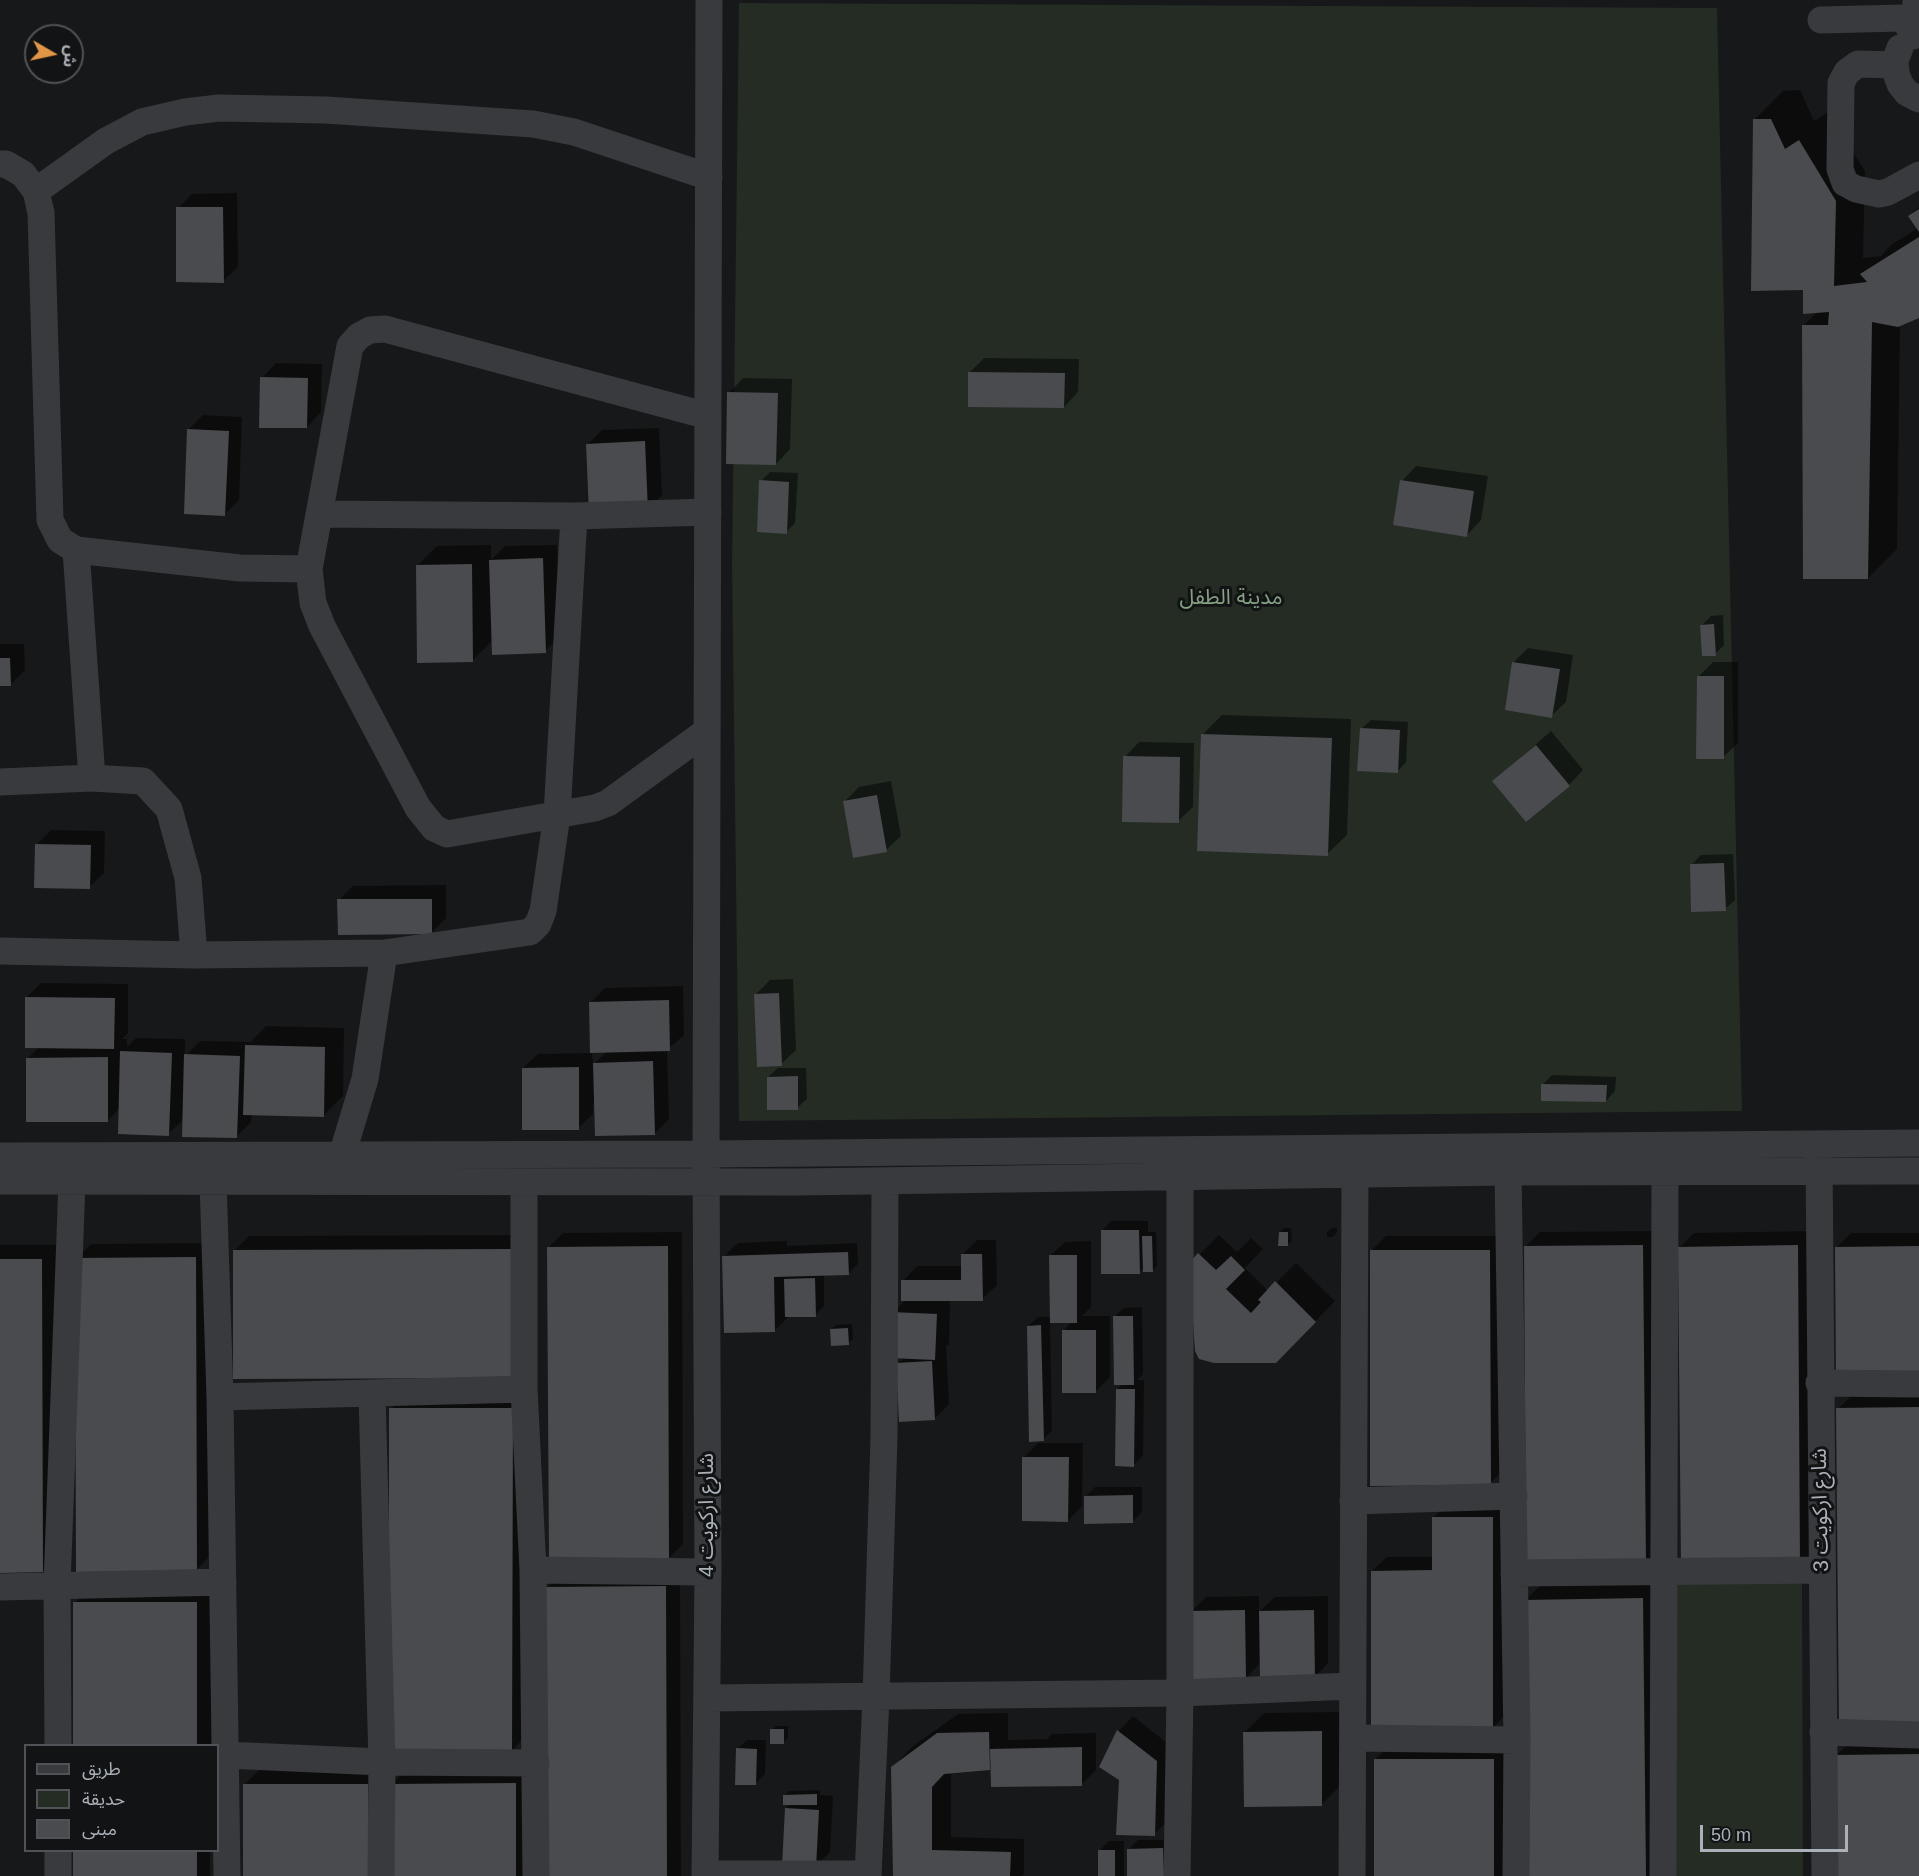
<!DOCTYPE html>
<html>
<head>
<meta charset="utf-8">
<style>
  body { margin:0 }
  #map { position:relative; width:1919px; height:1876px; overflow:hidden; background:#171819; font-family:Arial,"Noto Sans Arabic",sans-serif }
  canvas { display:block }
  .legend { position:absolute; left:24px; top:1744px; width:195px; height:108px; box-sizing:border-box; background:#121314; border:2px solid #4f5256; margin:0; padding:8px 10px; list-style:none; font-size:18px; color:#abb1b8 }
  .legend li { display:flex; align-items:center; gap:12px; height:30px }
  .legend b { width:30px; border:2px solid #4f5256 }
  .north { position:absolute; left:24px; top:24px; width:60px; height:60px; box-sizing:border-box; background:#121314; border:2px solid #4f5256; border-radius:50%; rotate:99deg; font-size:16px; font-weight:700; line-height:24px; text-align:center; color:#abb1b8 }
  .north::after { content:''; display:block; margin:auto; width:21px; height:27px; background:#e19547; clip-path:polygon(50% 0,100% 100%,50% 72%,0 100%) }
  .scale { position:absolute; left:1700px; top:1825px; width:148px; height:27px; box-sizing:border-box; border:3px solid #abb1b8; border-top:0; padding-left:8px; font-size:18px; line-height:21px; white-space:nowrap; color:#abb1b8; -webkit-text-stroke:4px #121314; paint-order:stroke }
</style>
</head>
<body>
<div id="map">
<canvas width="1919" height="1876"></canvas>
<ul class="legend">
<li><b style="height:8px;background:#393a3e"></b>طريق</li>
<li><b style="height:16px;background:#242c24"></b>حديقة</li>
<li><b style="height:16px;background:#494b4e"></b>مبنى</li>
</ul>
<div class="north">ش</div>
<div class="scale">50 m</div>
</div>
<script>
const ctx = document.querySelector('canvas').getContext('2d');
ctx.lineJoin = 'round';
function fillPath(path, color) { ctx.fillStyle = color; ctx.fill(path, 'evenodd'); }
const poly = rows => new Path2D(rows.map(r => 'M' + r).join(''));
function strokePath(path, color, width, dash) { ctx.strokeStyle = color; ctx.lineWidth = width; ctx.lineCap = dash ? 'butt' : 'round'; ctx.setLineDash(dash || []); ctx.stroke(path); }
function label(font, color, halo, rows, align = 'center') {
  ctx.font = font + ' Arial,"Noto Sans Arabic",sans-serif'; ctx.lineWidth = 6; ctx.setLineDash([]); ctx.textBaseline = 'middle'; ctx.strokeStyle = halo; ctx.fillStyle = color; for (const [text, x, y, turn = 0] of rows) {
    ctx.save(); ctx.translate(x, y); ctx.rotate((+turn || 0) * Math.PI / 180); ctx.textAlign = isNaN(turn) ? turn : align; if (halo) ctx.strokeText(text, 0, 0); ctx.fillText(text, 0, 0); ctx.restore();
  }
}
fillPath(poly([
  [739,3,1717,8,1742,1111,739,1121,732,564],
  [1802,1577,1803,1876,1670,1876,1669,1579]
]), '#242c24');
fillPath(poly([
  [1800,90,1814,121,1828,112,1865,171,1863,258,1881,256,1891,245,1918,228,1909,216,1919,207,1919,316,1900,324,1897,549,1868,578,1804,325,1818,311,1804,288,1754,120,1783,91],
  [237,193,238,267,223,281,178,208,192,194],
  [984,358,1079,359,1078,392,1064,407,970,372],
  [276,363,322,364,321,412,307,427,262,378],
  [743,378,792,379,790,449,776,464,729,393],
  [203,415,242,417,239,500,225,514,188,430],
  [659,428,662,495,647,510,588,444,602,430],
  [1416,466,1488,476,1481,520,1467,535,1402,481],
  [770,472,798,473,795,523,786,532,761,481],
  [491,545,491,560,505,546,557,545,560,637,545,651,493,640,472,661,417,566,437,546],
  [1723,615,1724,645,1715,654,1702,625,1711,616],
  [0,644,24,644,25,670,10,685,0,685],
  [1528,648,1573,655,1566,702,1551,716,1514,662],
  [1713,662,1738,662,1738,743,1723,757,1698,677],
  [1222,715,1351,719,1347,835,1327,854,1203,734],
  [1371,720,1408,722,1406,762,1397,772,1361,729],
  [1551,731,1583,770,1569,785,1494,781],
  [1139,742,1194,743,1193,807,1178,821,1125,757],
  [891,781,901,836,886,850,845,801,859,787],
  [51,830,105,831,104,873,89,887,37,844],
  [1733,854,1735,900,1725,909,1691,865,1701,855],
  [446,885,446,918,431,933,339,900,353,886],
  [793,979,796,1050,781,1064,755,995,770,980],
  [41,983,128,984,128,1033,122,1039,127,1039,127,1047,136,1038,185,1039,185,1056,200,1041,251,1042,266,1026,344,1028,343,1096,323,1116,252,1114,251,1122,237,1136,184,1119,168,1134,120,1108,107,1121,28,1058,39,1047,27,997],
  [683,986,684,1035,667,1050,669,1119,655,1133,596,1103,593,1103,593,1114,578,1128,523,1068,538,1054,592,1053,590,1003,605,988],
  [592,1052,606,1052,593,1065],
  [778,1068,806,1068,807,1099,797,1108,768,1077],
  [1552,1075,1616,1077,1615,1091,1606,1101,1542,1085],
  [1111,1221,1148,1221,1148,1232,1156,1232,1157,1266,1153,1270,1145,1267,1139,1272,1102,1231],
  [1284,1228,1291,1228,1292,1241,1287,1245,1280,1232],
  [1332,1228,1337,1228,1337,1232,1333,1237,1327,1237,1327,1232],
  [1657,1231,1660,1550,1646,1565,1525,1247,1540,1232],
  [1812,1231,1814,1551,1800,1565,1680,1247,1694,1233],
  [682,1232,683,1544,668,1559,549,1247,563,1233],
  [1851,1233,1919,1233,1919,1378,1837,1247],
  [525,1235,525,1362,235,1250,249,1236],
  [1219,1235,1237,1252,1251,1238,1263,1249,1245,1268,1268,1291,1296,1263,1335,1301,1276,1362,1191,1263],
  [1386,1236,1504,1236,1505,1469,1490,1483,1371,1251],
  [977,1240,996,1240,997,1285,982,1299,950,1299,949,1344,946,1346,949,1404,934,1419,898,1364,904,1357,893,1313,906,1299,903,1281,917,1266,962,1266,962,1255],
  [787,1241,787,1246,857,1243,858,1264,848,1273,824,1274,824,1306,815,1315,789,1316,775,1330,723,1257,738,1243],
  [1091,1241,1091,1307,1082,1316,1110,1316,1110,1377,1096,1391,1063,1331,1072,1322,1050,1322,1052,1430,1043,1440,1028,1326,1038,1317,1051,1317,1050,1256,1065,1242],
  [210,1243,211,1555,196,1570,77,1258,91,1244],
  [0,1245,56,1245,57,1556,42,1571,0,1571],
  [1142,1307,1143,1374,1137,1380,1144,1380,1143,1456,1133,1465,1117,1389,1123,1384,1114,1317,1124,1308],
  [852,1324,853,1339,848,1343,831,1329,836,1325],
  [405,1394,527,1394,526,1736,512,1750,391,1409],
  [1919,1394,1919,1723,1838,1409,1852,1395],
  [1038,1443,1083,1443,1082,1506,1068,1521,1024,1457],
  [1095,1487,1142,1487,1142,1512,1132,1522,1086,1496],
  [1448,1503,1507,1503,1507,1713,1493,1728,1372,1571,1387,1557,1433,1557,1433,1518],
  [680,1572,681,1876,548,1876,548,1587,562,1573],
  [1657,1584,1660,1876,1527,1876,1525,1600,1540,1586],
  [89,1588,211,1588,211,1746,74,1746,75,1603],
  [1259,1596,1259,1612,1275,1597,1328,1596,1328,1663,1314,1678,1261,1662,1246,1678,1192,1611,1206,1597],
  [1341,1712,1341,1785,1322,1804,1244,1733,1264,1713],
  [1008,1713,1008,1740,1047,1739,1052,1734,1096,1733,1096,1770,1082,1784,992,1766,989,1769,951,1772,951,1837,1024,1839,1024,1874,1022,1876,895,1876,893,1767,912,1747,958,1714],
  [1133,1716,1171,1746,1169,1820,1154,1834,1120,1779,1101,1767,1119,1731],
  [776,1726,788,1726,788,1738,783,1743,772,1730],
  [747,1740,766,1740,765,1774,756,1783,737,1749],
  [1919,1740,1919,1876,1836,1756,1851,1741],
  [1390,1745,1508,1745,1508,1876,1375,1876,1375,1760],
  [530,1769,530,1876,392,1876,392,1784,406,1770],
  [259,1770,382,1770,382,1876,245,1876,244,1785],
  [820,1790,820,1795,833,1796,830,1852,815,1867,786,1808,791,1803,785,1795,789,1791],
  [1138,1840,1172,1840,1173,1874,1129,1876,1128,1850],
  [1109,1841,1124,1841,1124,1876,1099,1876,1100,1850],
  [74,1850,210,1850,210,1876,74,1876]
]), '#0007');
fillPath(poly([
  [1753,119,1771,119,1785,149,1799,140,1836,201,1834,286,1867,282,1860,274,1919,237,1919,318,1898,327,1872,322,1868,579,1803,579,1802,325,1828,325,1829,312,1803,314,1803,290,1751,291],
  [176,207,223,207,224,283,176,282],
  [1919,209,1919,232,1908,216],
  [968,372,1065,373,1064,408,968,407],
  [260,377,308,378,307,428,259,428],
  [727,392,778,393,776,465,726,464],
  [187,429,229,431,225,516,184,514],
  [645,441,648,511,589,513,586,444],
  [759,480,789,482,787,534,757,532],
  [1400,480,1474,491,1467,537,1393,525],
  [543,558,546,653,492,655,489,560],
  [472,564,473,662,417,663,416,565],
  [1714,624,1716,656,1702,656,1700,625],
  [0,658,10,658,11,686,0,686],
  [1512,662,1560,669,1552,718,1505,710],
  [1697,676,1724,676,1724,759,1696,759],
  [1360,728,1400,730,1398,773,1357,771],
  [1201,734,1332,738,1328,856,1197,851],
  [1536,745,1570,786,1526,822,1492,781],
  [1123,756,1180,757,1179,823,1122,822],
  [877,795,887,852,853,858,843,801],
  [35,844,91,845,90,889,34,888],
  [1724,863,1726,911,1691,912,1690,864],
  [337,899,432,899,432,934,338,935],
  [779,993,782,1066,757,1067,754,994],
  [25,997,115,998,114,1049,25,1048],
  [669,1000,670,1051,590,1053,589,1002],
  [245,1045,325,1047,324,1117,243,1115],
  [120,1051,172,1053,169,1136,118,1134],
  [184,1054,240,1056,237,1138,182,1137],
  [108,1057,108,1122,26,1122,26,1058],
  [653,1061,655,1135,595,1136,593,1063],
  [579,1067,579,1130,522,1130,522,1068],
  [798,1076,798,1110,767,1110,767,1077],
  [1541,1084,1607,1085,1606,1102,1541,1101],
  [1101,1230,1139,1230,1140,1274,1101,1274],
  [1279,1232,1288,1232,1288,1246,1278,1246],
  [1142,1236,1152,1236,1153,1272,1143,1272],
  [1643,1245,1646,1566,1526,1568,1524,1246],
  [1798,1245,1800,1567,1681,1568,1678,1247],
  [668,1246,669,1560,549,1560,547,1247],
  [1919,1246,1919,1379,1836,1380,1835,1247],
  [511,1249,511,1378,233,1379,233,1250],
  [1370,1250,1490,1250,1491,1485,1370,1486],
  [848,1252,849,1275,774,1277,775,1332,724,1333,722,1256],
  [1198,1253,1216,1270,1231,1256,1245,1270,1226,1289,1251,1313,1261,1302,1258,1300,1275,1281,1316,1322,1276,1363,1214,1363,1199,1359,1195,1351,1189,1263],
  [961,1254,982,1254,983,1301,901,1301,901,1280,961,1280],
  [1049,1255,1077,1255,1077,1323,1050,1323],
  [196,1257,197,1571,76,1572,75,1258],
  [0,1259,42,1259,43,1572,0,1573],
  [815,1278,816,1317,785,1317,784,1279],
  [891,1312,937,1314,935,1360,890,1358],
  [1113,1316,1133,1316,1134,1385,1114,1385],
  [1041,1325,1044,1441,1029,1442,1027,1326],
  [848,1328,849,1345,831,1346,830,1329],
  [1062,1330,1096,1330,1096,1393,1062,1393],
  [932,1361,935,1420,899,1422,896,1363],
  [1116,1389,1135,1389,1134,1467,1115,1466],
  [1919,1407,1919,1725,1839,1726,1836,1408],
  [389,1408,513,1408,512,1752,389,1752],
  [1022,1457,1069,1457,1068,1522,1022,1521],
  [1133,1495,1133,1523,1084,1524,1084,1496],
  [1432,1517,1493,1517,1493,1729,1371,1730,1371,1571,1432,1570],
  [666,1586,667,1876,547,1876,546,1587],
  [1643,1598,1646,1876,1526,1876,1524,1600],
  [73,1602,197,1602,197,1746,73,1746],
  [1245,1610,1246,1679,1191,1680,1190,1611],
  [1314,1610,1315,1679,1260,1680,1259,1611],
  [770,1729,784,1729,784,1744,770,1744],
  [1117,1730,1157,1761,1155,1836,1116,1835,1119,1780,1099,1767],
  [1322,1731,1322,1806,1244,1807,1243,1732],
  [989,1732,990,1770,944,1774,932,1787,932,1850,1011,1852,1010,1876,893,1876,891,1767,937,1733],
  [1082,1747,1082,1786,991,1787,990,1749],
  [736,1748,757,1749,756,1785,735,1785],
  [1919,1754,1919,1876,1836,1876,1835,1755],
  [1374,1759,1494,1759,1494,1876,1374,1876],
  [516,1783,516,1876,391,1876,390,1784],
  [243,1784,368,1784,369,1876,243,1876],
  [817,1794,817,1805,783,1805,783,1795],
  [785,1808,819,1810,816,1868,782,1866],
  [1163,1848,1164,1876,1127,1876,1127,1849],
  [1098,1850,1115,1850,1115,1876,1098,1876],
  [73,1851,197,1851,197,1876,73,1876]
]), '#494b4e');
strokePath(poly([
  [1821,20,1901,18,1906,21,1913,36],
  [1915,34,1916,0],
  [1900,48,1895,61,1896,73,1900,84,1907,93,1919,99],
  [1895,65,1858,64,1847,72,1841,83,1840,169,1845,183,1856,189,1879,194,1888,192,1919,175],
  [0,164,6,164,23,174,36,191,41,213,50,520,60,540,76,550,240,568,309,569,313,603,322,626,418,808,434,828,447,834,595,808,608,803,707,731],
  [36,191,106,141,142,122,185,112,219,108,326,110,533,124,574,132,709,177],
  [319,514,574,516,708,512],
  [76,550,92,778,143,781,169,809,188,878,194,955,384,953,365,1079,342,1155],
  [309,569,350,346,359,336,370,330,385,329,708,416],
  [0,782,92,778],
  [0,951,194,955],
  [384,953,530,932,538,924,543,911,557,815,574,516],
  [1819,1154,1825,1876],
  [0,1156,706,1154,1919,1143],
  [1508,1172,1517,1740,1516,1876],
  [0,1181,798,1182,1508,1172,1919,1171],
  [213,1181,220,1397,227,1876],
  [524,1181,524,1389,533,1570,536,1876],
  [1819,1383,1919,1384],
  [372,1394,382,1762,381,1876],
  [220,1397,524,1389],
  [1353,1501,1514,1496],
  [533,1570,708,1572],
  [1514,1573,1821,1570],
  [0,1587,223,1582],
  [707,1698,1180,1693,1352,1686],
  [1823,1732,1919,1735],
  [1353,1738,1517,1740],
  [58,1746,57,1585,72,1182],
  [226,1755,382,1762,536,1763],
  [58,1850,58,1876],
  [705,1874,868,1874],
  [705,1876,708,1572,706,1154,709,0],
  [868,1876,876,1697,884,1437,885,1181],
  [1177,1876,1180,1693,1180,1176],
  [1352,1876,1355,1175],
  [1663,1876,1665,1171]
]), '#393a3e', 27);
label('21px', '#86a184', '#121314', [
  ["مدينة الطفل",1231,598]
]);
label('21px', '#abb1b8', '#121314', [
  ["شارع اركويت 3",1821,1510,-91],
  ["شارع اركويت 4",707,1515,-90]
]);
</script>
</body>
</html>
